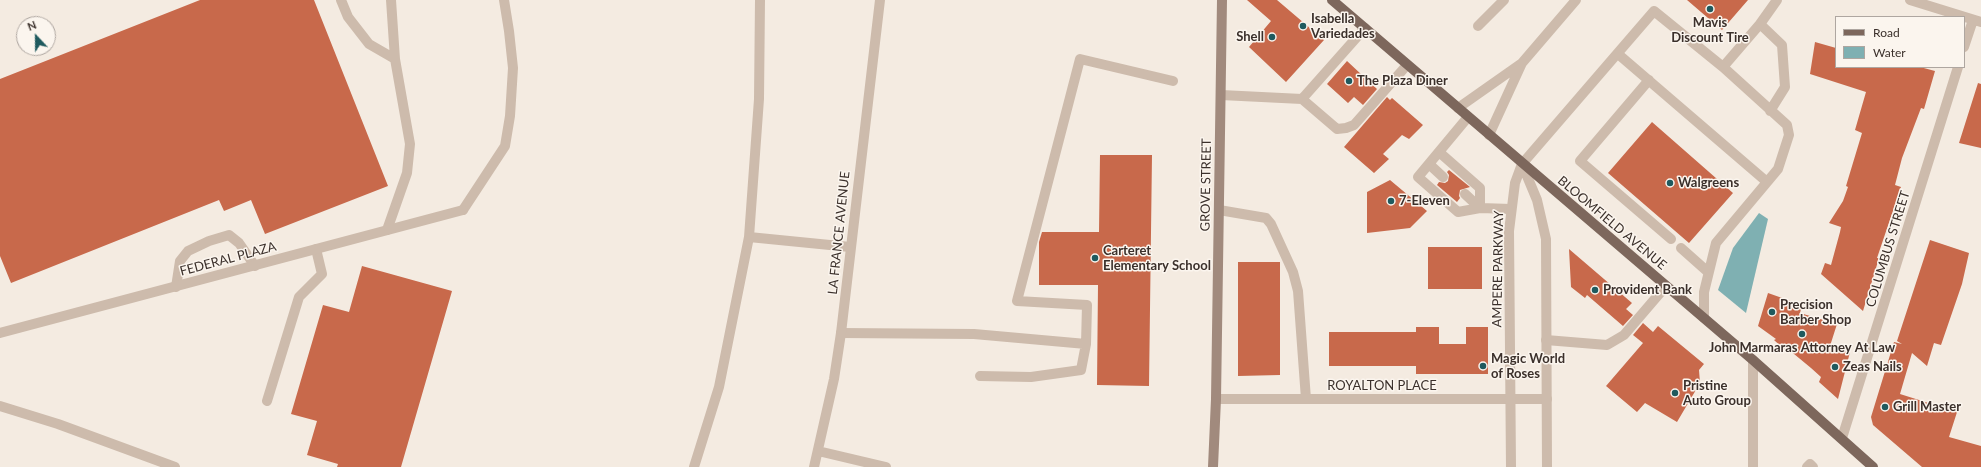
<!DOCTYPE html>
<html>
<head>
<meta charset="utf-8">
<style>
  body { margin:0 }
  #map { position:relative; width:1981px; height:467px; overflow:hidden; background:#f4ebe1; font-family:Lato,sans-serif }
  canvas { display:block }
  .legend { position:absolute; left:1835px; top:16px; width:130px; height:52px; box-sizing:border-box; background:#fbf5ee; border:1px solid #aea6a0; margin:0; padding:5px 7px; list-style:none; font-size:12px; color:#3b302b }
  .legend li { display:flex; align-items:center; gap:8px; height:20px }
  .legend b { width:20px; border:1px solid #aea6a0 }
  .north { position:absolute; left:16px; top:16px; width:40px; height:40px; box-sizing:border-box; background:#fbf5ee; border:1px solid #aea6a0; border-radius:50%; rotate:338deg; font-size:11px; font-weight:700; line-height:16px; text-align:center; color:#3b302b }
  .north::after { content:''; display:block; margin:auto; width:14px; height:18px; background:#1f5a5e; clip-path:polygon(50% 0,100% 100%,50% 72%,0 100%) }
</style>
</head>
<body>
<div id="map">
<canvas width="1981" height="467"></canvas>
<ul class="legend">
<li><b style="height:5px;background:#7d675c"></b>Road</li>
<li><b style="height:11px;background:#7fb0b2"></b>Water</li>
</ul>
<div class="north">N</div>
</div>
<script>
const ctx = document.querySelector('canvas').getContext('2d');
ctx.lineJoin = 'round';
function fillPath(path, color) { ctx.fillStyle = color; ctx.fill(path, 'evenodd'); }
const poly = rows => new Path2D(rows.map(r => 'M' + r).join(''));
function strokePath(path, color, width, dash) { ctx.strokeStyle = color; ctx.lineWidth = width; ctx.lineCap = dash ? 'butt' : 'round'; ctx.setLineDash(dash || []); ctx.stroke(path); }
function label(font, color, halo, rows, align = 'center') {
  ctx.font = font + ' Lato,sans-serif'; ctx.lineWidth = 3; ctx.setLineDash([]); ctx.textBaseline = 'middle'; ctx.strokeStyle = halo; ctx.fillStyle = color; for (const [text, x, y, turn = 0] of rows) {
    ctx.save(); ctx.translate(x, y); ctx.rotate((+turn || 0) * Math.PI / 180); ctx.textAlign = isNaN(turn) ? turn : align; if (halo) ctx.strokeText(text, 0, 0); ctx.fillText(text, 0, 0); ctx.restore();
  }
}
fillPath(poly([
  [1759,213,1768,219,1746,313,1718,290,1733,248]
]), '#7fb0b2');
fillPath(poly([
  [200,0,314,0,388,186,265,234,251,200,224,211,219,200,11,283,0,256,0,79],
  [1247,0,1277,0,1324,40,1286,82,1249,47,1271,21],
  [1687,0,1748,0,1722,30],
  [1815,42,1836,48,1836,67,1920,67,1935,71,1924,109,1921,108,1902,158,1895,185,1901,187,1877,258,1879,258,1863,311,1821,274,1825,263,1831,265,1840,232,1841,227,1829,223,1843,201,1848,187,1846,186,1862,133,1855,130,1866,92,1810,74],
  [1347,61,1377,89,1363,105,1354,97,1348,103,1327,84],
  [1978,83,1981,84,1981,148,1959,143],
  [1387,97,1390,100,1392,98,1423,125,1409,139,1402,135,1383,154,1389,159,1374,173,1344,147],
  [1652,122,1733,193,1689,243,1608,173],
  [1100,155,1152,155,1149,386,1097,385,1098,285,1039,285,1039,242,1042,232,1099,232],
  [1449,170,1470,187,1460,190,1459,196,1460,198,1457,202,1437,185,1439,182,1445,183,1448,181,1449,175,1447,172],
  [1390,180,1427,211,1410,228,1367,233,1367,192],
  [1930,240,1969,253,1962,284,1941,345,1934,343,1927,366,1912,353,1900,394,1938,406,1939,404,1958,409,1949,437,1981,446,1981,467,1922,467,1873,425,1871,417,1894,342,1902,344,1897,341],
  [1428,247,1482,247,1482,289,1428,289],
  [1569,249,1632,303,1626,309,1633,315,1623,326,1587,295,1585,298,1571,287],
  [1238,262,1280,262,1280,375,1238,376],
  [362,266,452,291,401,467,337,467,338,464,307,455,317,421,291,414,323,305,349,312],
  [1768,293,1802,305,1800,313,1837,324,1830,346,1850,352,1838,399,1819,382,1821,377,1811,368,1788,349,1786,351,1774,340,1776,339,1758,326],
  [1643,323,1653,332,1658,326,1704,364,1699,370,1700,383,1677,422,1645,403,1637,412,1606,386,1643,343,1633,335],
  [1416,327,1439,327,1439,344,1466,344,1466,327,1488,327,1488,374,1416,374,1416,366,1329,366,1329,332,1416,332]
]), '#c8694b');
strokePath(poly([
  [341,0,348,17,369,44,395,59],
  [760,0,759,99,749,237,850,247],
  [1760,24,1782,45,1785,87,1770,111],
  [1478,26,1504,0],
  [1618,54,1767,182],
  [1723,67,1760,24,1777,0],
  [1649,80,1580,161,1671,239],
  [1221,95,1302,99,1365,28],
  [1302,99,1337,129,1346,128,1354,125,1407,65],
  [1458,108,1522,63,1576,0],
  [1468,117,1418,177,1458,212,1480,208,1511,209],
  [1489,135,1522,63],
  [1439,152,1480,188,1480,208],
  [1429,164,1443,177],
  [1522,164,1654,11,1723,67,1787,125,1789,135,1778,169,1716,243,1704,292,1704,318],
  [1465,194,1480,208],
  [463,210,505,146,510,116,513,68,509,31,504,0],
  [1219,210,1266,218,1271,224,1293,272,1298,291,1306,399],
  [387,230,407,173,410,144,395,59,391,0],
  [1681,248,1708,272],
  [176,287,180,261,188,251,209,241,229,235,239,243,255,266],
  [841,333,974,334,1086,344,1087,305,1017,301,1080,59,1173,81],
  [1546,340,1607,345,1624,335,1666,286],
  [980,376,1031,377,1081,370,1086,344],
  [267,401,299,297,322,274,316,249],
  [0,406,58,424,175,467],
  [694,467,719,387,749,237],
  [1807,467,1810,464,1813,467]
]), '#cdbbac', 10);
strokePath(poly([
  [1910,0,1981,22],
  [1964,47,1973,20],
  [0,333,463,210],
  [1753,360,1753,467],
  [1216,399,1547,399],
  [1842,438,1958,67],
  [818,451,886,467],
  [814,467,834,379,841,333,880,0]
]), '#cdbbac', 10);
strokePath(poly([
  [1522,164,1537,200,1546,239,1547,467],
  [1511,467,1509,231,1515,183,1522,164]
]), '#cdbbac', 10);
strokePath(poly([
  [1213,467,1216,399,1222,0]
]), '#a18a7d', 10);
strokePath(poly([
  [1332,0,1753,360,1873,467]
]), '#7d675c', 10);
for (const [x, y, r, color] of [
  [1710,9,4,"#1f5a5e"],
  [1303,26,4,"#1f5a5e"],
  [1272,37,4,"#1f5a5e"],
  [1349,81,4,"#1f5a5e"],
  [1670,183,4,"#1f5a5e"],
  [1391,201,4,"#1f5a5e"],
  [1095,258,4,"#1f5a5e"],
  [1595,290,4,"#1f5a5e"],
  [1772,312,4,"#1f5a5e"],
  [1802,334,4,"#1f5a5e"],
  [1483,366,4,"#1f5a5e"],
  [1835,367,4,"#1f5a5e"],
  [1675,393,4,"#1f5a5e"],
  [1885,407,4,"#1f5a5e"]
]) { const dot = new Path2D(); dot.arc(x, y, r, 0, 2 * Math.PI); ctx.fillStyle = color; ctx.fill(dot); strokePath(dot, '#fbf5ee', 1.5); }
label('bold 13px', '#3b302b', '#fbf5ee', [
  ["Isabella",1311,19],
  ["Variedades",1311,34],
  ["Mavis",1710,23,"center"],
  ["Discount Tire",1710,38,"center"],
  ["Shell",1264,37,"right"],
  ["The Plaza Diner",1357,81],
  ["Walgreens",1678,183],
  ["7-Eleven",1399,201],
  ["Carteret",1103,251],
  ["Elementary School",1103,266],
  ["Provident Bank",1603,290],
  ["Precision",1780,305],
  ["Barber Shop",1780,320],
  ["John Marmaras Attorney At Law",1802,348,"center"],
  ["Magic World",1491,359],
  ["of Roses",1491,374],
  ["Zeas Nails",1843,367],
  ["Pristine",1683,386],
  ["Auto Group",1683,401],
  ["Grill Master",1893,407]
], 'left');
label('13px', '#3b302b', '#fbf5ee', [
  ["GROVE STREET",1206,185,-89],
  ["BLOOMFIELD AVENUE",1612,223,40],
  ["LA FRANCE AVENUE",839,233,-84],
  ["COLUMBUS STREET",1888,249,-73],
  ["FEDERAL PLAZA",228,259,-15],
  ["AMPERE PARKWAY",1498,269,-89],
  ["ROYALTON PLACE",1382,386]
]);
</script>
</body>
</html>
